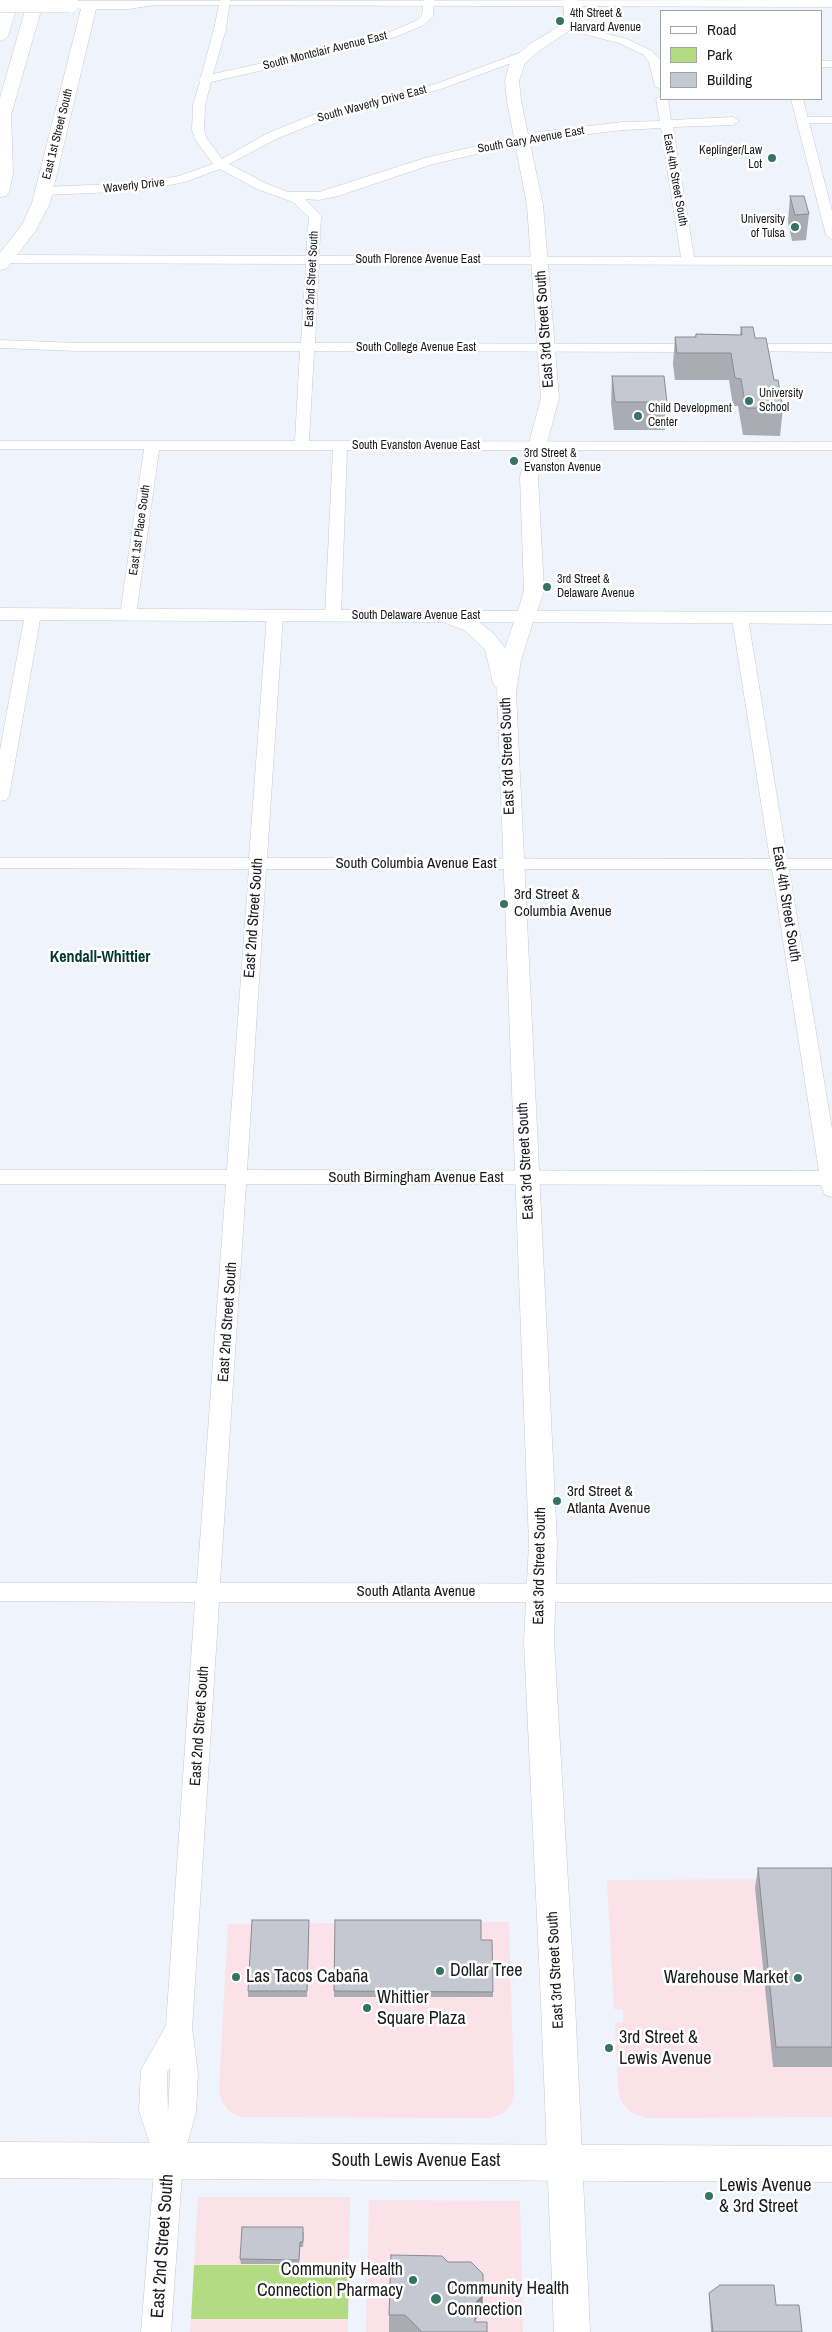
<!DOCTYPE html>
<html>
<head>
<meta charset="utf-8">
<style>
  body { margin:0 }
  #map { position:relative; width:832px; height:2332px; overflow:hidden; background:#eff3fb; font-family:"Archivo Narrow",sans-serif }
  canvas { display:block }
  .legend { position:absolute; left:660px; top:10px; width:162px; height:90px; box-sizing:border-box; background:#fff; border:1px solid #a3a4a5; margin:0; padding:6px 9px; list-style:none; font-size:15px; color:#1a1b1e }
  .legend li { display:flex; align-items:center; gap:10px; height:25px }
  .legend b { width:25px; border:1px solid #a3a4a5 }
</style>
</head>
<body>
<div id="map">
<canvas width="832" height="2332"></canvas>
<ul class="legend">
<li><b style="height:6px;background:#fff"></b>Road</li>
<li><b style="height:14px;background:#b3dc82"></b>Park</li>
<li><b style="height:14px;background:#c5c8d0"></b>Building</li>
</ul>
</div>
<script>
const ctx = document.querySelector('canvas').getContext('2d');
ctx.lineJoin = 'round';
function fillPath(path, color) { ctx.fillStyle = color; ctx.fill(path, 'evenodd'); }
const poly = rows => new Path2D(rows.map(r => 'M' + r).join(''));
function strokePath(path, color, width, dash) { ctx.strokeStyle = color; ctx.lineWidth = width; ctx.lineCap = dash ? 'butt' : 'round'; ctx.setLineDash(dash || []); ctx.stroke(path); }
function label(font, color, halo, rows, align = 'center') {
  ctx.font = font + ' "Archivo Narrow",sans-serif'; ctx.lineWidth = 5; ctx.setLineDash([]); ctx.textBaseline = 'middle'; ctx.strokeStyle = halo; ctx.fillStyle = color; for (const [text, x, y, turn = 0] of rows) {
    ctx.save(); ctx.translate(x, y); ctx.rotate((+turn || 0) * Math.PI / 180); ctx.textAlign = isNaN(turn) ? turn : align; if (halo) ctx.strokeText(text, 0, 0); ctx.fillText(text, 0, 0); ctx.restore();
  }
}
fillPath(poly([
  [832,1879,832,2117,647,2118,630,2112,621,2101,618,2088,615,2022,623,2022,623,2010,614,2009,607,1880],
  [509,1922,514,2094,511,2104,503,2113,491,2118,241,2117,230,2112,223,2103,219,2092,228,1924],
  [198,2197,350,2197,349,2265,194,2265],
  [369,2200,520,2201,523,2332,366,2332],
  [191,2319,348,2319,348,2332,190,2332]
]), '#fbe1e8');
fillPath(poly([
  [194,2265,349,2265,348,2319,191,2319]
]), '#b3dc82');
const pedestrian = poly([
  [832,117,832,123,802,123,798,120,802,117,832,117]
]);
const minor = poly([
  [220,0,230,0,226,29,213,74,331,48,387,33,416,21,422,15,424,0,434,0,433,16,424,25,395,37,333,54,211,82,205,105,204,130,207,139,222,159,268,133,315,114,433,85,522,52,526,51,532,54,530,56,441,89,323,120,276,139,229,164,265,183,288,192,319,192,425,158,538,132,623,122,660,121,656,99,661,96,661,99,668,99,671,120,733,117,739,121,733,125,673,127,694,257,832,257,832,265,319,264,315,343,700,344,707,348,700,352,314,351,309,441,832,442,832,450,347,450,341,615,339,618,333,620,327,618,325,615,333,450,159,450,136,615,134,618,122,618,120,615,144,449,0,449,0,441,295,441,300,351,78,351,0,348,0,340,78,343,301,343,306,264,5,263,0,262,0,257,5,255,306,256,309,217,293,202,257,189,220,169,185,182,138,191,44,195,38,191,44,187,138,183,179,176,213,164,195,139,192,130,193,105,200,82,198,80,201,77,214,29,220,0],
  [661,128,681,257,319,256,321,216,305,199,319,200,338,196,433,164,538,140,623,130,661,128],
  [568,24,627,39,652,51,661,61,661,89,655,86,649,62,644,55,619,43,564,29,562,27,568,24],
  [821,61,832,61,832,67,821,67,821,61],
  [791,99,803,99,832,211,832,239,826,235,791,99],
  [742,344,832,344,832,352,737,351,735,348,742,344],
  [33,609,39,611,41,614,9,796,6,800,0,801,0,750,25,614,27,611,33,609],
  [275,610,281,612,283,615,267,858,770,859,732,618,734,615,746,615,748,618,787,859,832,859,832,869,789,869,832,1129,832,1197,825,1195,821,1185,246,1184,220,1583,832,1584,832,1602,219,1602,192,2028,198,2073,196,2112,183,2159,171,2332,141,2332,155,2159,139,2111,141,2070,166,2026,195,1602,0,1601,0,1583,197,1583,226,1184,0,1184,0,1170,227,1170,249,869,0,868,0,858,249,858,267,615,269,612,275,610],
  [266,869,772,869,819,1171,247,1170,266,869],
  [170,2068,170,2073,168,2114,167,2072,170,2068]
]);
const tertiary = poly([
  [563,0,577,0,578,14,575,27,540,50,525,63,519,81,521,101,543,205,559,398,538,477,544,591,537,611,832,612,832,624,533,622,521,660,516,693,557,1544,554,1641,575,2002,590,2332,554,2332,541,2002,524,1641,529,1544,497,688,493,683,485,649,464,630,443,622,0,620,0,608,518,611,524,591,520,477,541,398,527,205,507,101,505,81,509,65,515,57,530,44,561,25,564,14,563,0],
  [479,622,514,622,505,648,493,633,479,622]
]);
const secondary = poly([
  [832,0,832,7,154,5,129,9,96,9,50,203,36,230,6,269,0,270,0,253,22,225,32,203,81,9,67,7,64,4,67,1,832,0],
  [0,2142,832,2146,832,2182,0,2178,0,2142]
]);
const motorway = poly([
  [3,0,19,0,8,36,5,39,0,41,0,11,3,0],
  [28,0,44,0,11,115,13,173,9,192,6,196,0,197,0,98,28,0]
]);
strokePath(pedestrian, '#c6cad2', 1);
strokePath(minor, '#c6cad2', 1);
strokePath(tertiary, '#c6cad2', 1);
strokePath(secondary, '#c6cad2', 1);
strokePath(motorway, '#c6cad2', 1);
fillPath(pedestrian, '#fff');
fillPath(minor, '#fff');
fillPath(tertiary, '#fff');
fillPath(secondary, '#fff');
fillPath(motorway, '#fff');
const secondaryBridge = poly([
  [0,4,70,4]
]);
strokePath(secondaryBridge, '#c6cad2', 18, []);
strokePath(secondaryBridge, '#fff', 17);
fillPath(poly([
  [790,196,809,214,806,240,792,241,788,222],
  [741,327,755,338,774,380,783,408,780,436,743,435,738,406,733,406,729,380,675,380,673,364,675,337,695,337,696,334,740,335],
  [612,376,667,402,665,430,614,430,611,403],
  [758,1868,832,1868,832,2067,773,2067,755,1888],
  [309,1925,307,1997,248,1997,248,1991],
  [481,1940,493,1992,493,1997,334,1997,334,1991],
  [304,2232,303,2247,300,2247,299,2264,241,2264,240,2259],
  [448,2262,482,2313,475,2320,475,2322,487,2332,389,2332,389,2315],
  [709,2293,776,2305,802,2332,711,2332,709,2298]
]), '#a9acb3');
fillPath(poly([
  [483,2295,482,2313,474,2321,475,2303]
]), '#8a8c92');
const building = poly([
  [790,196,804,196,809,214,795,215,790,196],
  [741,327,753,327,755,338,766,338,774,380,778,380,783,408,746,408,741,379,735,378,731,353,677,353,675,337,696,337,696,334,742,335,741,327],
  [612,376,664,376,667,402,615,402,612,376],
  [758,1868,832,1868,832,2047,776,2047,758,1868],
  [252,1920,309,1920,307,1991,248,1991,252,1920],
  [335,1920,481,1920,481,1940,492,1940,493,1992,334,1991,335,1920],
  [242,2227,303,2227,303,2242,300,2242,299,2260,240,2259,242,2227],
  [391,2255,442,2256,448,2262,471,2262,483,2274,483,2295,475,2303,475,2322,487,2322,487,2332,422,2332,405,2315,389,2315,391,2255],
  [720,2285,774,2285,776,2305,799,2305,802,2332,713,2332,709,2293,720,2285]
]);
fillPath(building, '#c5c8d0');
strokePath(building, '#8a8c92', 1);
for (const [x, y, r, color] of [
  [560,21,5,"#367461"],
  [772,158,5,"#367461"],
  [795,227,5,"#367461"],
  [749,401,5,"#367461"],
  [638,416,5,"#367461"],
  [514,461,5,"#367461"],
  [547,587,5,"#367461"],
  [504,904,5,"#367461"],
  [557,1501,5,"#367461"],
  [440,1971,5,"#367461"],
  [236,1977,5,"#367461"],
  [798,1978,5,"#367461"],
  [367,2008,5,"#367461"],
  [609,2048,5,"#367461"],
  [709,2196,5,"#367461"],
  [413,2280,5,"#367461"],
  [436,2299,6,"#367461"]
]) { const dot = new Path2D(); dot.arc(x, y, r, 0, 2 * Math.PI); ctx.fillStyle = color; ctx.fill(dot); strokePath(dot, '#fff', 2); }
label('12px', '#1a1b1e', '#fff', [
  ["4th Street &",570,14],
  ["Harvard Avenue",570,28],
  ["Keplinger/Law",762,151,"right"],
  ["Lot",762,165,"right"],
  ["University",785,220,"right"],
  ["of Tulsa",785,234,"right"],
  ["University",759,394],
  ["School",759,408],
  ["Child Development",648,409],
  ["Center",648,423],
  ["3rd Street &",524,454],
  ["Evanston Avenue",524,468],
  ["3rd Street &",557,580],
  ["Delaware Avenue",557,594]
], 'left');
label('12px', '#1a1b1e', '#fff', [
  ["South Montclair Avenue East",325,51,-14],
  ["South Waverly Drive East",372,104,-15],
  ["East 1st Street South",58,134,-76],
  ["South Gary Avenue East",531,140,-10],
  ["East 4th Street South",675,180,80],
  ["Waverly Drive",134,186,-6],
  ["South Florence Avenue East",418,260],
  ["East 2nd Street South",312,279,-87],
  ["South College Avenue East",416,348],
  ["South Evanston Avenue East",416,446],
  ["East 1st Place South",140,530,-82],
  ["South Delaware Avenue East",416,616]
]);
label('15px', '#1a1b1e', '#fff', [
  ["East 3rd Street South",545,329,-94],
  ["East 3rd Street South",508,756,-92],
  ["South Columbia Avenue East",416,864],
  ["East 4th Street South",786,904,81],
  ["East 2nd Street South",254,918,-86],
  ["East 3rd Street South",526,1161,-93],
  ["South Birmingham Avenue East",416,1178],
  ["East 2nd Street South",228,1322,-86],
  ["East 3rd Street South",540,1566,-89],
  ["South Atlanta Avenue",416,1592],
  ["East 2nd Street South",200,1726,-86],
  ["East 3rd Street South",556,1970,-93]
]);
label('15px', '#1a1b1e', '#fff', [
  ["3rd Street &",514,895],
  ["Columbia Avenue",514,912],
  ["3rd Street &",567,1492],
  ["Atlanta Avenue",567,1509]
], 'left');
label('bold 16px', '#00392b', '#fff', [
  ["Kendall-Whittier",100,958]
]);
label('18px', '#1a1b1e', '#fff', [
  ["Dollar Tree",450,1971],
  ["Las Tacos Cabaña",246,1977],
  ["Warehouse Market",788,1978,"right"],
  ["Whittier",377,1998],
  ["Square Plaza",377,2019],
  ["3rd Street &",619,2038],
  ["Lewis Avenue",619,2059],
  ["Lewis Avenue",719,2186],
  ["& 3rd Street",719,2207],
  ["Community Health",403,2270,"right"],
  ["Connection Pharmacy",403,2291,"right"],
  ["Community Health",447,2289],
  ["Connection",447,2310]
], 'left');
label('18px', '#1a1b1e', '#fff', [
  ["South Lewis Avenue East",416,2161],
  ["East 2nd Street South",163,2246,-86]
]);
</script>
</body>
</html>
